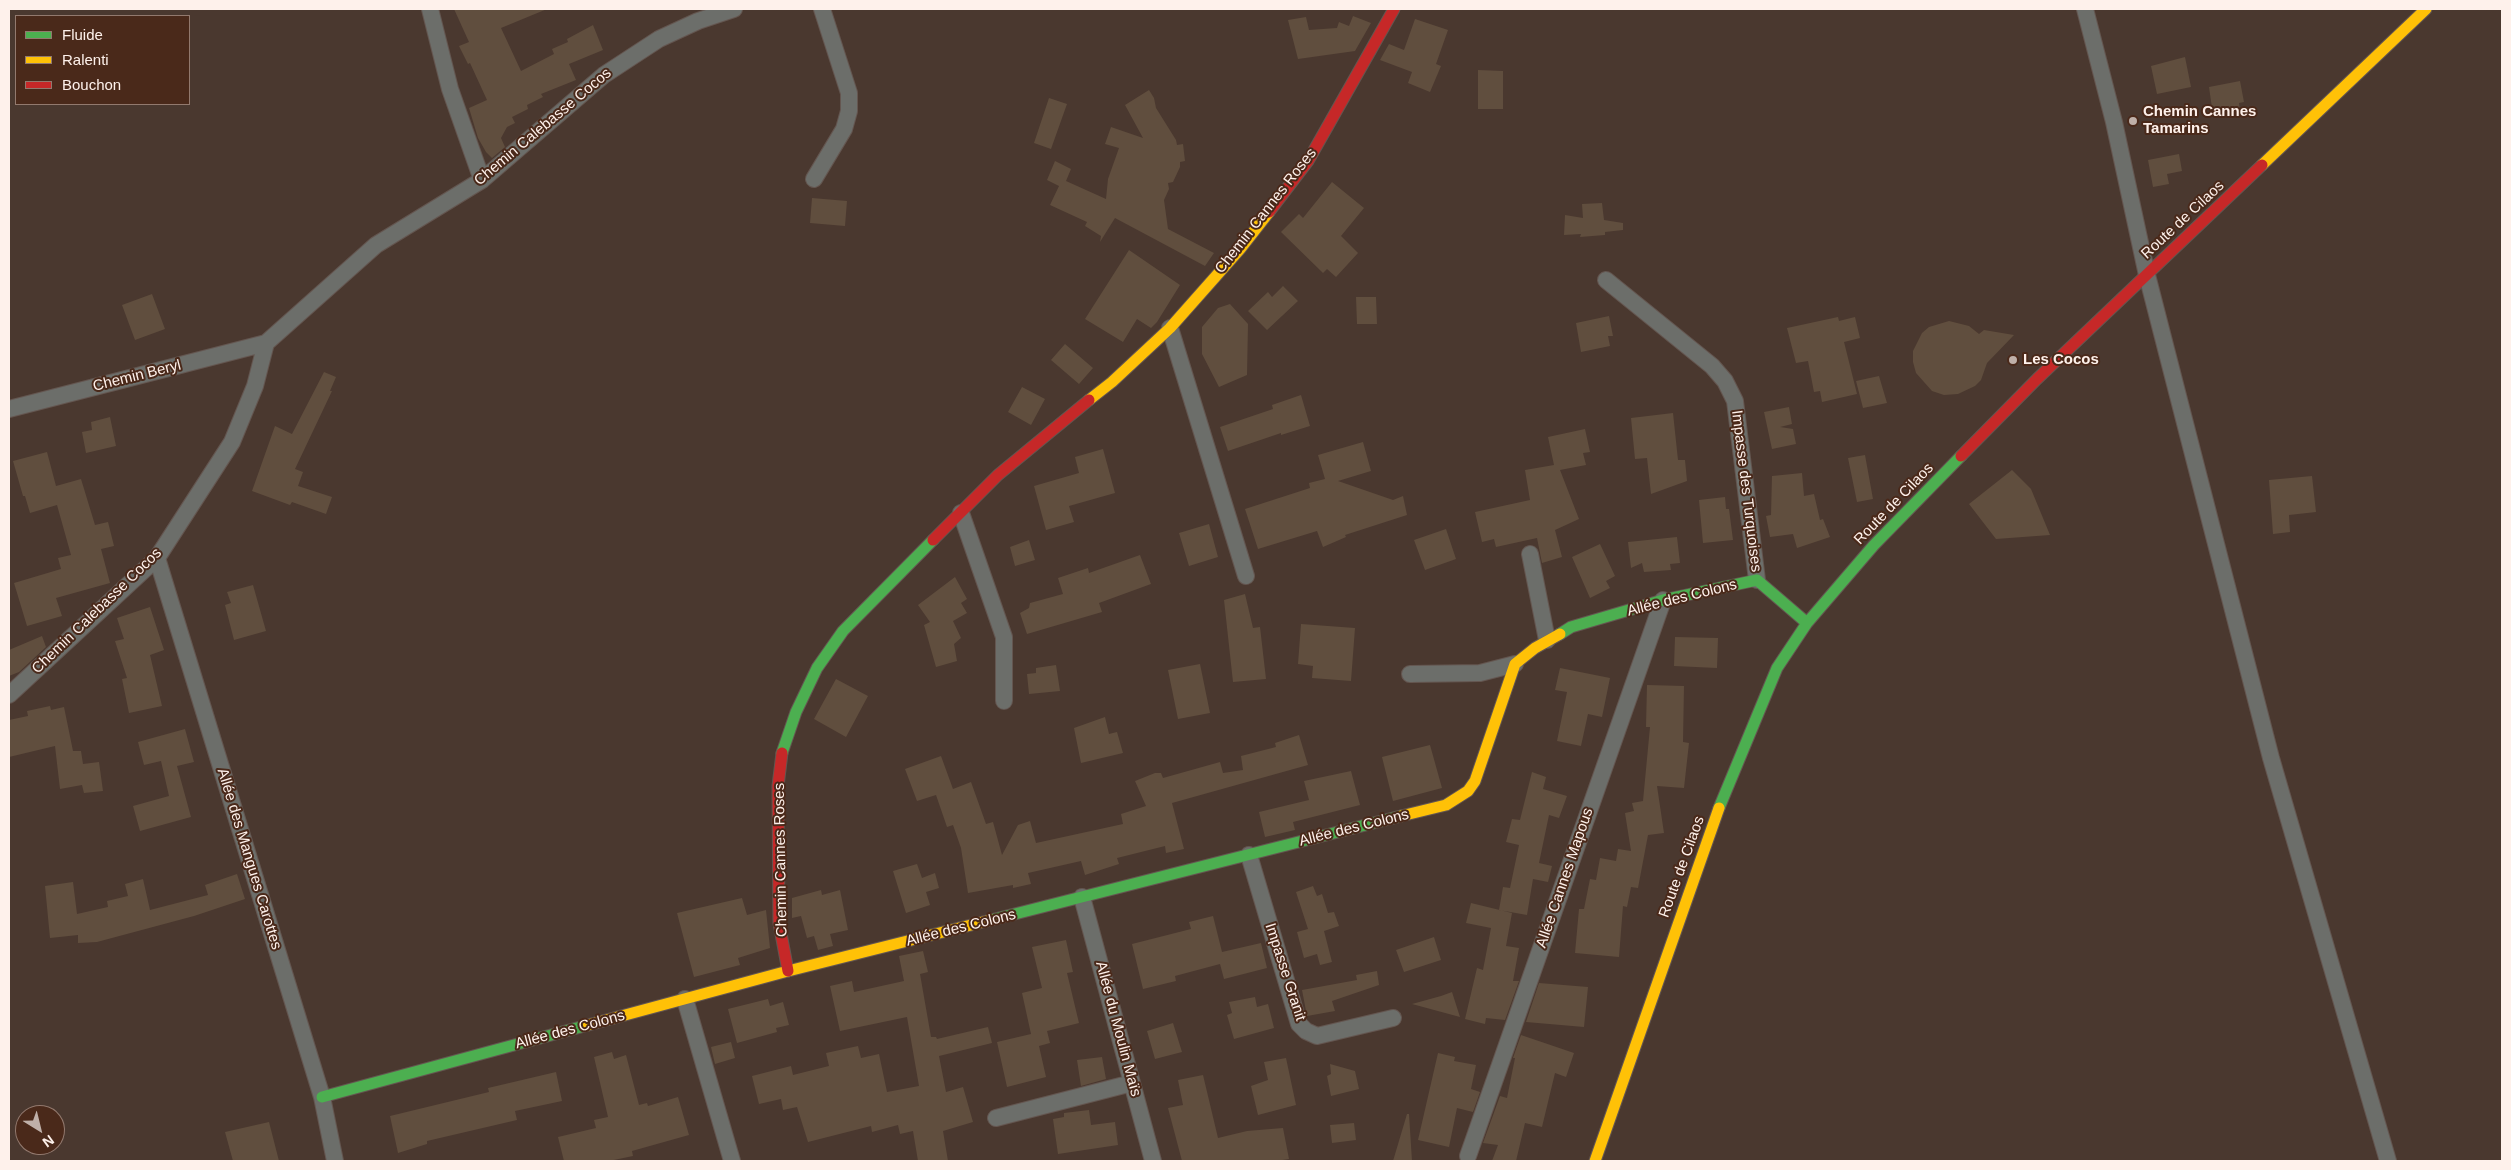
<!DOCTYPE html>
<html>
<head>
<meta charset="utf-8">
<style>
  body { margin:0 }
  #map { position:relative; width:2511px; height:1170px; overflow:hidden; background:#4a382f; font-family:Helvetica,sans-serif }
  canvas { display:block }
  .frame { position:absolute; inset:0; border:10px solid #fef1eb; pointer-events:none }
  .legend { position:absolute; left:15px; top:15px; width:175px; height:90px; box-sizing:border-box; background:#4a291a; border:1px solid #92796e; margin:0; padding:6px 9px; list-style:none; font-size:15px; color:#fef1eb }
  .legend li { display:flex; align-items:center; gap:10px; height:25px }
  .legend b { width:25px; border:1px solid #92796e }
  .north { position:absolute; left:15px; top:1105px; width:50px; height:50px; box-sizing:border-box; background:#4a291a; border:1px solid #92796e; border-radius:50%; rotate:144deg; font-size:14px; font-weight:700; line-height:20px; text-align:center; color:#fef1eb }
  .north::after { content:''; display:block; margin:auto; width:18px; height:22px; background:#bfb0a9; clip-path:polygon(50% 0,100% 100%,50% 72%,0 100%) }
</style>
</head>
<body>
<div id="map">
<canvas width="2511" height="1170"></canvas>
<div class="frame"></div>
<ul class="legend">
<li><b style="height:6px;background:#4caf50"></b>Fluide</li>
<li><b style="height:6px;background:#ffc107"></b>Ralenti</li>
<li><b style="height:6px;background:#c62828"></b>Bouchon</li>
</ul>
<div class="north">N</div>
</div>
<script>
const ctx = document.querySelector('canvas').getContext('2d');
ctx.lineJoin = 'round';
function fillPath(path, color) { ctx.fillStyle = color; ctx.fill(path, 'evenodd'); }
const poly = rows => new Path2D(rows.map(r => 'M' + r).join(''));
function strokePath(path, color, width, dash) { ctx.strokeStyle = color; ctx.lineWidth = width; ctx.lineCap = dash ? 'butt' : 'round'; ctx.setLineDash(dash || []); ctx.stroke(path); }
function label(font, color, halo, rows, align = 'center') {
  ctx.font = font + ' Helvetica,sans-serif'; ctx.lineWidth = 4; ctx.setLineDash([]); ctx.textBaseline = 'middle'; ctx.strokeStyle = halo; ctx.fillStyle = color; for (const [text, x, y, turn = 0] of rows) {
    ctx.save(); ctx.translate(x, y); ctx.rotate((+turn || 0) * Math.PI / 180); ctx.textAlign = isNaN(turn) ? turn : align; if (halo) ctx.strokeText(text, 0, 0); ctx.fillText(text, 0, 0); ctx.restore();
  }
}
fillPath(poly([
  [454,9,547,9,501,28,521,71,554,54,552,49,568,42,567,39,593,25,603,50,569,64,576,80,541,94,543,97,527,105,528,109,512,117,515,123,507,127,501,138,505,147,492,158,486,152,478,138,469,108,487,100,470,63,468,64,459,46,469,42],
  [1353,16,1371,23,1355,51,1298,59,1288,20,1306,17,1309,30,1337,28,1339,22,1349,26],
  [1415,19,1448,30,1436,64,1441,66,1430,92,1408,83,1412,72,1380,60,1389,44,1404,50],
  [2185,57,2191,87,2157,94,2151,66],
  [1478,70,1503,71,1503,109,1478,109],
  [2240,81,2244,102,2239,103,2240,112,2220,116,2218,107,2212,108,2209,87],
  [1149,90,1154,98,1156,108,1176,140,1177,145,1183,144,1185,161,1180,162,1180,167,1173,182,1168,183,1169,189,1164,200,1168,229,1214,253,1205,266,1115,218,1100,242,1101,236,1085,226,1087,222,1050,205,1059,186,1047,180,1055,161,1071,169,1066,181,1106,199,1108,179,1119,148,1105,144,1111,127,1143,138,1125,105],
  [1049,98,1067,104,1051,149,1034,143],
  [2179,154,2182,171,2167,174,2169,184,2153,187,2148,160],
  [1332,182,1364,208,1341,236,1358,253,1336,277,1327,269,1323,273,1281,232,1299,214,1303,218],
  [812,198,847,201,845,226,810,223],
  [1602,203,1604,220,1623,223,1623,230,1605,232,1605,235,1580,237,1581,234,1564,235,1565,215,1583,218,1582,204],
  [1129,250,1180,285,1157,322,1151,328,1137,319,1123,342,1085,319],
  [1283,286,1298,301,1267,330,1248,311,1268,292,1272,297],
  [152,294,165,329,135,340,122,305],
  [1356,297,1376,297,1377,324,1357,324],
  [1230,304,1248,324,1247,375,1219,387,1202,354,1202,327,1218,308],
  [1609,316,1613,336,1608,336,1610,346,1581,352,1576,323],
  [1838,317,1839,321,1855,317,1860,338,1844,342,1857,394,1822,402,1820,391,1814,392,1808,361,1796,363,1787,328],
  [1949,321,1969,326,1979,334,1984,330,2014,335,1987,363,1981,380,1975,386,1958,394,1944,395,1932,391,1916,373,1913,362,1913,351,1922,333,1929,327],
  [1065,344,1093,368,1079,384,1051,360],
  [324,372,336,377,330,391,332,391,295,469,303,472,298,486,332,497,326,514,292,502,290,505,252,491,275,426,292,434],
  [1879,376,1887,403,1863,408,1856,381],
  [1022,387,1045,399,1031,425,1008,412],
  [1301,395,1310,426,1281,435,1281,433,1228,451,1220,427,1273,409,1272,405],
  [1789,407,1792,424,1780,427,1793,429,1796,444,1772,449,1764,412],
  [1673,413,1678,460,1685,460,1687,481,1651,494,1647,458,1635,459,1631,418],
  [110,417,116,446,86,453,82,432,92,430,91,422],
  [1585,429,1590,452,1583,453,1586,465,1560,470,1579,519,1555,530,1562,557,1542,563,1537,538,1496,547,1494,539,1482,542,1475,512,1530,500,1525,470,1554,465,1548,437],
  [1363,442,1371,471,1338,481,1393,500,1403,496,1407,515,1345,535,1346,537,1323,547,1317,531,1258,549,1245,509,1310,488,1309,483,1325,479,1318,455],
  [1103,449,1115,493,1069,506,1074,522,1046,530,1034,486,1079,473,1075,457],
  [47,452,56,486,81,479,95,525,108,522,114,546,101,549,110,583,56,598,62,616,27,626,14,583,61,569,58,558,71,555,57,505,30,513,25,496,23,496,13,461],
  [1865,455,1873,499,1857,502,1848,458],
  [2012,470,2031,489,2050,535,1996,539,1969,504],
  [1802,473,1804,496,1814,494,1820,520,1823,519,1830,537,1797,548,1793,534,1770,537,1766,516,1771,515,1772,476],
  [2312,476,2316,512,2289,515,2290,532,2273,534,2269,480],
  [1725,497,1726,509,1729,509,1733,540,1703,543,1699,500],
  [1209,524,1218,557,1189,566,1179,533],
  [1446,529,1456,559,1425,570,1414,540],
  [1677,537,1680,563,1670,564,1671,570,1644,572,1642,563,1631,568,1628,542],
  [1029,540,1035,560,1015,566,1010,547],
  [1600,544,1615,576,1606,581,1610,588,1590,598,1572,557],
  [1140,555,1151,584,1099,603,1102,612,1027,634,1020,613,1029,608,1030,603,1063,594,1058,578,1088,568,1089,573],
  [955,577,967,599,961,603,967,613,953,621,961,638,954,644,957,661,936,667,924,625,930,622,918,605],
  [253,585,266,631,234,640,225,605,231,603,227,592],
  [1245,594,1253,628,1260,627,1266,679,1233,682,1224,600],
  [150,607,164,650,150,655,162,706,129,713,122,679,127,678,115,641,124,639,117,618],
  [1301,624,1355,628,1351,681,1312,678,1313,666,1298,664],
  [42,636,46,647,19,672,9,676,9,650],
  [1675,637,1718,638,1717,668,1674,666],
  [1200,664,1210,713,1178,719,1168,670],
  [1056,665,1060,691,1029,694,1027,674,1036,673,1036,668],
  [1560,668,1610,678,1602,717,1588,714,1581,746,1557,741,1567,692,1555,690],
  [836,679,868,696,846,737,814,719],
  [1647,685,1684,686,1683,742,1689,743,1684,788,1657,786,1664,833,1648,835,1638,888,1631,887,1627,907,1623,906,1619,957,1575,953,1579,909,1584,909,1590,879,1596,880,1600,858,1616,861,1618,849,1631,851,1625,813,1634,811,1632,803,1643,801,1650,727,1646,727],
  [50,706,51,710,64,707,73,751,81,751,83,764,99,762,103,791,84,793,82,785,60,789,55,746,9,757,9,720,28,716,27,711],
  [1105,717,1109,734,1117,732,1123,753,1081,763,1074,728],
  [185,729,194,762,177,766,191,817,140,831,133,806,169,796,161,761,144,765,138,742],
  [1299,735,1308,765,1172,803,1184,849,1166,853,1165,846,1117,858,1119,864,1085,875,1081,861,1028,873,1031,884,1013,888,1013,885,968,893,961,848,953,825,947,827,936,795,917,801,905,769,941,756,953,789,971,782,986,824,993,822,1002,855,1018,825,1030,821,1036,843,1123,824,1121,814,1146,806,1135,781,1155,773,1161,773,1163,778,1220,762,1223,773,1243,770,1241,756,1276,747,1275,743],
  [1430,745,1442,788,1393,801,1382,757],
  [1351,771,1360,805,1293,822,1295,830,1265,837,1259,812,1309,800,1304,781],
  [1532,772,1546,777,1543,789,1567,796,1559,818,1549,815,1539,863,1552,866,1548,882,1533,879,1527,915,1499,910,1503,887,1510,888,1519,845,1506,842,1512,819,1520,820],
  [917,864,922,878,935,873,939,888,926,892,930,905,906,913,893,871],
  [237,874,245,899,194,916,97,942,78,943,78,935,50,938,45,886,73,882,77,914,108,907,107,901,128,896,125,884,143,879,150,910,208,895,205,885],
  [1313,886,1317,896,1322,894,1328,913,1334,912,1339,926,1324,931,1332,962,1320,965,1317,954,1304,958,1297,932,1308,929,1296,892],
  [821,890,822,895,840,890,848,930,830,934,833,946,818,950,814,936,807,938,801,916,792,918,792,898],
  [742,898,747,915,766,910,770,948,738,958,740,965,694,977,677,913],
  [1471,903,1512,913,1506,946,1519,948,1513,981,1519,981,1505,1020,1486,1018,1485,1024,1465,1019,1477,968,1483,970,1491,928,1466,923],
  [1213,916,1222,952,1261,943,1267,968,1224,979,1220,964,1175,976,1176,981,1143,989,1132,944,1191,929,1189,922],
  [1434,937,1441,960,1404,972,1396,950],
  [1066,940,1073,972,1067,973,1079,1023,1047,1031,1050,1043,1039,1046,1046,1077,1007,1087,997,1042,1031,1034,1022,993,1042,988,1032,947],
  [923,951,928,972,920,974,931,1037,936,1037,937,1039,988,1027,992,1043,939,1056,946,1092,963,1087,973,1122,943,1131,948,1161,918,1161,913,1131,900,1134,898,1125,872,1132,871,1126,808,1142,797,1107,783,1110,781,1099,759,1104,752,1076,791,1066,793,1075,829,1066,826,1053,858,1046,861,1058,879,1054,887,1092,919,1086,907,1017,840,1031,830,986,852,981,854,992,904,981,899,956],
  [1377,971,1379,985,1332,1001,1335,1011,1307,1016,1302,990,1357,980,1356,975],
  [1539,983,1588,987,1584,1027,1526,1022],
  [1452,992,1460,1017,1412,1004,1441,996],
  [1255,997,1257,1007,1268,1004,1274,1028,1234,1039,1227,1015,1232,1013,1229,1002],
  [768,999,770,1006,783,1002,789,1025,776,1028,777,1032,737,1043,728,1009],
  [1173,1023,1182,1052,1155,1059,1147,1031],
  [1521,1035,1574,1053,1566,1077,1555,1073,1542,1127,1525,1123,1516,1161,1492,1161,1498,1145,1483,1143,1500,1096,1507,1098,1515,1058,1513,1058],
  [731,1042,735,1058,715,1064,711,1047],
  [612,1052,614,1059,626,1055,639,1105,647,1103,648,1106,678,1097,689,1135,632,1151,633,1156,609,1161,564,1161,558,1137,596,1128,594,1120,608,1117,594,1057],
  [1438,1053,1455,1057,1454,1061,1476,1065,1471,1089,1480,1092,1473,1112,1457,1108,1449,1147,1418,1140],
  [1102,1057,1106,1079,1081,1086,1077,1060],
  [1286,1058,1296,1105,1258,1115,1251,1086,1268,1080,1264,1062],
  [1330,1064,1355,1071,1359,1089,1331,1096,1327,1076,1331,1074],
  [556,1072,562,1101,515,1111,517,1120,427,1141,427,1144,398,1153,390,1116,489,1092,488,1088],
  [1203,1075,1218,1138,1247,1131,1283,1128,1289,1159,1276,1161,1182,1161,1168,1108,1183,1105,1178,1080],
  [1089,1110,1091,1125,1115,1122,1118,1145,1058,1154,1053,1119,1064,1117,1064,1113],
  [1407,1114,1409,1114,1412,1161,1393,1161],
  [269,1122,279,1161,233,1161,225,1132],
  [1354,1123,1356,1140,1332,1143,1330,1125]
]), '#604e3e');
const street = poly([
  [430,9,450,89,482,180],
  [2085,9,2114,122,2147,275,2271,758,2388,1161],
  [814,179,844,129,849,111,849,93,822,9],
  [1606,280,1712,366,1725,381,1735,401,1757,580],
  [1170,328,1246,576],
  [9,409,266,343],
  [961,513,1004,637,1004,701],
  [1530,554,1547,640],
  [157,558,322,1097,335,1161],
  [1410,674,1480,673,1515,664],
  [9,695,157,558,232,442,255,386,266,343,376,245,482,180,604,75,659,39,698,21,734,9],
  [1249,855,1299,1024,1306,1031,1317,1036,1393,1018],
  [1082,897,1153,1161],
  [685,999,732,1161],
  [996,1118,1132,1083],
  [1468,1156,1663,600]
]);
const fast = poly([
  [1560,634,1571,627,1663,600,1757,580,1807,623],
  [782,753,796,712,817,668,843,631,933,540],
  [1719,808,1777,668,1807,623,1874,545,1961,456],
  [991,920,1401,816],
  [322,1097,588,1025]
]);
const slow = poly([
  [2262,165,2426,9],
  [1089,400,1112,382,1170,328,1240,249,1269,212],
  [1401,816,1446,805,1468,791,1475,781,1515,664,1535,648,1560,634],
  [588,1025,788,971,991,920],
  [1595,1161,1719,808]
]);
const jam = poly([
  [1269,212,1308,161,1394,9],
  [1961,456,2037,379,2262,165],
  [933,540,998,475,1089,400],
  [782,753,778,786,779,923,788,971]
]);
strokePath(street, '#645650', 18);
strokePath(fast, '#645650', 13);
strokePath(slow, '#645650', 13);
strokePath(jam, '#645650', 13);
strokePath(street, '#6c6e6a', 16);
strokePath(fast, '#4caf50', 11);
strokePath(slow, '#ffc107', 11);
strokePath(jam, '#c62828', 11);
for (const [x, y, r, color] of [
  [2133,121,5,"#bfb0a9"],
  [2013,360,5,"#bfb0a9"]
]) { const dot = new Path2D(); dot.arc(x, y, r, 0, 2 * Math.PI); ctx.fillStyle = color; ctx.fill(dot); strokePath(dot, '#4a291a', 2); }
label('bold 15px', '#fef1eb', '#4a291a', [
  ["Chemin Cannes",2143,112],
  ["Tamarins",2143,129],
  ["Les Cocos",2023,360]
], 'left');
label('15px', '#fef1eb', '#4a291a', [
  ["Chemin Calebasse Cocos",543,127,-40],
  ["Chemin Cannes Roses",1266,211,-52],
  ["Route de Cilaos",2183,220,-43],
  ["Chemin Beryl",137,376,-14],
  ["Impasse des Turquoises",1746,491,83],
  ["Route de Cilaos",1894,504,-46],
  ["Allée des Colons",1682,598,-14],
  ["Chemin Calebasse Cocos",97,611,-44],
  ["Allée des Colons",1354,828,-14],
  ["Allée des Mangues Carottes",249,859,73],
  ["Chemin Cannes Roses",781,860,-91],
  ["Route de Cilaos",1682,867,-70],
  ["Allée Cannes Mapous",1565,878,-71],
  ["Allée des Colons",961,928,-14],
  ["Impasse Granit",1285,972,72],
  ["Allée du Moulin Maïs",1118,1029,75],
  ["Allée des Colons",570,1030,-15]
]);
</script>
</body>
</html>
